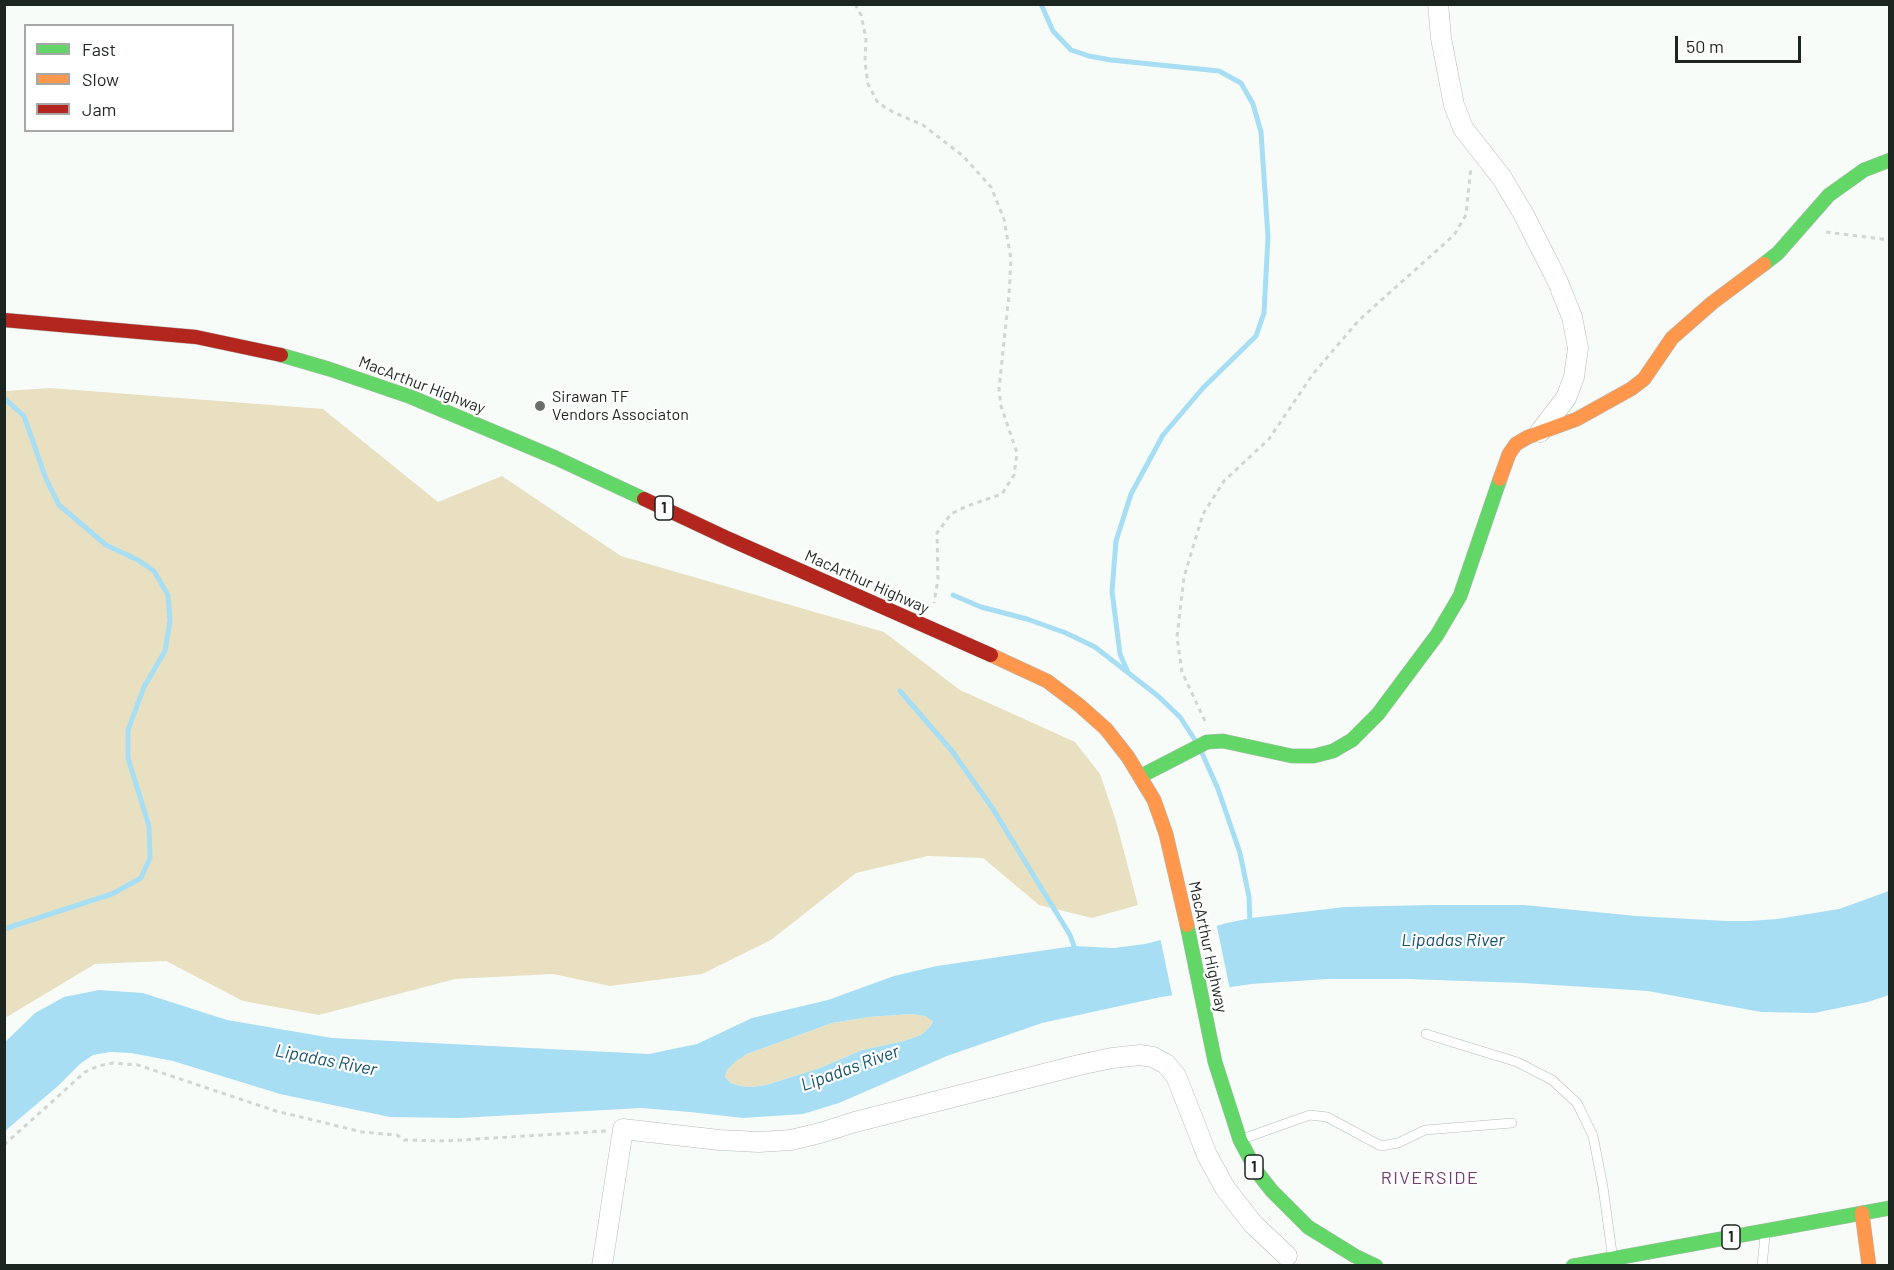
<!DOCTYPE html>
<html>
<head>
<meta charset="utf-8">
<style>
  body { margin:0 }
  #map { position:relative; width:1894px; height:1270px; overflow:hidden; background:#f7fcf9; font-family:Barlow,sans-serif }
  canvas { display:block }
  .frame { position:absolute; inset:0; border:6px solid #1d2520; pointer-events:none }
  .legend { position:absolute; left:24px; top:24px; width:210px; height:108px; box-sizing:border-box; background:#fff; border:2px solid #a5a8a6; margin:0; padding:8px 10px; list-style:none; font-size:18px; color:#1d2520 }
  .legend li { display:flex; align-items:center; gap:12px; height:30px }
  .legend b { width:30px; border:2px solid #a5a8a6 }
  .scale { position:absolute; left:1675px; top:36px; width:126px; height:27px; box-sizing:border-box; border:3px solid #1d2520; border-top:0; padding-left:8px; font-size:18px; line-height:21px; white-space:nowrap; color:#1d2520; -webkit-text-stroke:4px #fff; paint-order:stroke }
</style>
</head>
<body>
<div id="map">
<canvas width="1894" height="1270"></canvas>
<div class="frame"></div>
<ul class="legend">
<li><b style="height:8px;background:#63d668"></b>Fast</li>
<li><b style="height:8px;background:#ff974d"></b>Slow</li>
<li><b style="height:8px;background:#b3261e"></b>Jam</li>
</ul>
<div class="scale">50 m</div>
</div>
<script>
const ctx = document.querySelector('canvas').getContext('2d');
ctx.lineJoin = 'round';
function fillPath(path, color) { ctx.fillStyle = color; ctx.fill(path, 'evenodd'); }
const poly = rows => new Path2D(rows.map(r => 'M' + r).join(''));
function strokePath(path, color, width, dash) { ctx.strokeStyle = color; ctx.lineWidth = width; ctx.lineCap = dash ? 'butt' : 'round'; ctx.setLineDash(dash || []); ctx.stroke(path); }
function label(font, color, halo, rows, align = 'center') {
  ctx.font = font + ' Barlow,sans-serif'; ctx.lineWidth = 4.5; ctx.setLineDash([]); ctx.textBaseline = 'middle'; ctx.strokeStyle = halo; ctx.fillStyle = color; for (const [text, x, y, turn = 0] of rows) {
    ctx.save(); ctx.translate(x, y); ctx.rotate((+turn || 0) * Math.PI / 180); ctx.textAlign = isNaN(turn) ? turn : align; if (halo) ctx.strokeText(text, 0, 0); ctx.fillText(text, 0, 0); ctx.restore();
  }
}
fillPath(poly([
  [50,388,323,409,438,502,502,476,621,556,884,632,960,690,1075,742,1100,774,1116,821,1138,905,1092,918,1039,905,983,858,928,856,856,873,771,940,702,974,610,986,553,974,455,979,319,1015,243,1001,166,961,95,964,5,1018,5,391],
  [912,1014,925,1016,933,1020,929,1028,921,1035,904,1041,862,1050,820,1068,766,1085,752,1087,740,1086,731,1083,725,1077,727,1070,736,1060,747,1054,832,1023,869,1017]
]), '#e9e0c1');
fillPath(poly([
  [1889,891,1889,995,1868,1002,1814,1013,1761,1012,1648,991,1523,983,1407,979,1327,979,1252,984,1161,997,1042,1023,947,1056,839,1103,803,1114,743,1118,690,1112,641,1108,460,1118,390,1117,280,1094,173,1061,131,1053,110,1052,93,1055,80,1064,58,1086,5,1131,5,1042,35,1013,64,997,99,990,143,993,227,1020,332,1038,649,1054,697,1044,752,1018,828,1000,894,976,937,966,1074,946,1114,948,1145,944,1227,923,1251,918,1345,907,1430,905,1524,905,1636,916,1726,921,1749,921,1777,919,1839,909],
  [912,1014,925,1016,933,1021,929,1028,921,1035,904,1041,862,1050,820,1068,766,1085,752,1087,740,1086,731,1083,725,1077,727,1070,736,1061,747,1054,832,1023,869,1017]
]), '#a8def3');
fillPath(poly([
  [1216,922,1230,990,1173,999,1160,937]
]), '#f7fcf9');
strokePath(poly([
  [1041,4,1053,31,1071,50,1089,56,1111,60,1219,71,1241,83,1253,104,1261,132,1268,237,1264,313,1256,336,1203,388,1163,435,1131,494,1116,541,1112,591,1120,654,1127,670],
  [4,398,24,416,46,479,59,505,106,545,138,560,154,571,168,595,170,621,165,651,144,687,128,730,128,758,149,826,150,858,141,878,112,894,4,929],
  [953,595,981,607,1027,619,1066,633,1095,647,1158,696,1180,717,1195,740],
  [900,691,952,751,993,809,1070,935,1074,946,1074,953],
  [1202,753,1218,789,1240,853,1249,897,1250,923]
]), '#a8def3', 5);
const lane = poly([
  [1426,1034,1517,1062,1552,1080,1577,1103,1593,1136,1603,1187,1612,1253],
  [1245,1138,1310,1115,1327,1117,1381,1146,1398,1143,1425,1130,1512,1123],
  [1762,1266,1765,1236]
]);
const street = poly([
  [1438,4,1441,38,1454,105,1463,128,1502,178,1524,215,1557,280,1572,317,1578,348,1574,377,1566,398,1540,432],
  [602,1266,623,1129,719,1140,759,1142,791,1140,820,1133,855,1122,1079,1065,1112,1058,1140,1055,1153,1057,1166,1064,1176,1076,1207,1155,1225,1188,1253,1224,1287,1256]
]);
const fast = poly([
  [1764,264,1778,253,1829,195,1864,170,1890,160],
  [281,355,329,369,411,397,556,458,644,499],
  [1141,776,1207,742,1223,741,1292,756,1314,756,1333,751,1352,740,1378,714,1437,635,1460,596,1500,479],
  [1187,925,1215,1062,1240,1140,1257,1172,1272,1191,1308,1227,1355,1256,1376,1266],
  [1573,1266,1890,1208]
]);
const slow = poly([
  [1500,479,1509,454,1516,444,1528,437,1577,419,1631,389,1644,379,1672,338,1712,303,1764,264],
  [991,655,1047,681,1079,705,1106,729,1128,757,1154,800,1166,834,1187,925],
  [1862,1213,1869,1266]
]);
const jam = poly([
  [4,320,196,337,281,355],
  [644,499,729,539,991,655]
]);
strokePath(lane, '#b6bcb8', 10);
strokePath(street, '#b6bcb8', 21);
strokePath(fast, '#b6bcb8', 15);
strokePath(slow, '#b6bcb8', 15);
strokePath(jam, '#b6bcb8', 15);
strokePath(poly([
  [855,4,861,15,866,39,865,62,868,84,878,103,895,113,923,125,963,156,991,187,1004,219,1011,259,1009,294,999,389,1001,406,1017,453,1014,475,1002,494,967,506,951,514,937,533,938,579,934,603],
  [1826,232,1890,240],
  [1205,721,1182,672,1177,637,1184,577,1203,514,1224,481,1269,439,1313,374,1359,320,1454,235,1466,215,1471,166],
  [4,1145,85,1072,98,1066,113,1063,138,1065,276,1111,362,1132,397,1135,404,1140,445,1141,606,1131]
]), '#d3d5d4', 3, [4.5, 4.5]);
strokePath(lane, '#fefffe', 9);
strokePath(street, '#fefffe', 20);
strokePath(fast, '#63d668', 14);
strokePath(slow, '#ff974d', 14);
strokePath(jam, '#b3261e', 14);
for (const [x, y, r, color] of [
  [540,406,6,"#69706c"]
]) { const dot = new Path2D(); dot.arc(x, y, r, 0, 2 * Math.PI); ctx.fillStyle = color; ctx.fill(dot); strokePath(dot, '#fff', 2); }
for (const [x, y, w] of [
  [664,508,18],
  [1254,1167,18],
  [1731,1237,18]
]) { const box = new Path2D(); box.roundRect(x - w / 2, y - 12, w, 24, 4.5); ctx.fillStyle = '#fff'; ctx.fill(box); strokePath(box, '#1d2520', 1.5); }
label('bold 15px', '#1d2520', null, [
  ["1",664,508],
  ["1",1254,1167],
  ["1",1731,1237]
]);
label('16px', '#1d2520', '#fff', [
  ["MacArthur Highway",422,385,21],
  ["MacArthur Highway",867,582,24],
  ["MacArthur Highway",1208,947,78]
]);
label('16px', '#1d2520', '#fff', [
  ["Sirawan TF",552,397],
  ["Vendors Associaton",552,415]
], 'left');
label('italic 18px', '#16546a', '#fff', [
  ["Lipadas River",1453,940],
  ["Lipadas River",326,1060,11],
  ["Lipadas River",850,1068,-20]
]);
ctx.letterSpacing = '1.5px';
label('18px', '#713d6e', '#fff', [
  ["RIVERSIDE",1430,1178]
]);
ctx.letterSpacing = '0px';
</script>
</body>
</html>
